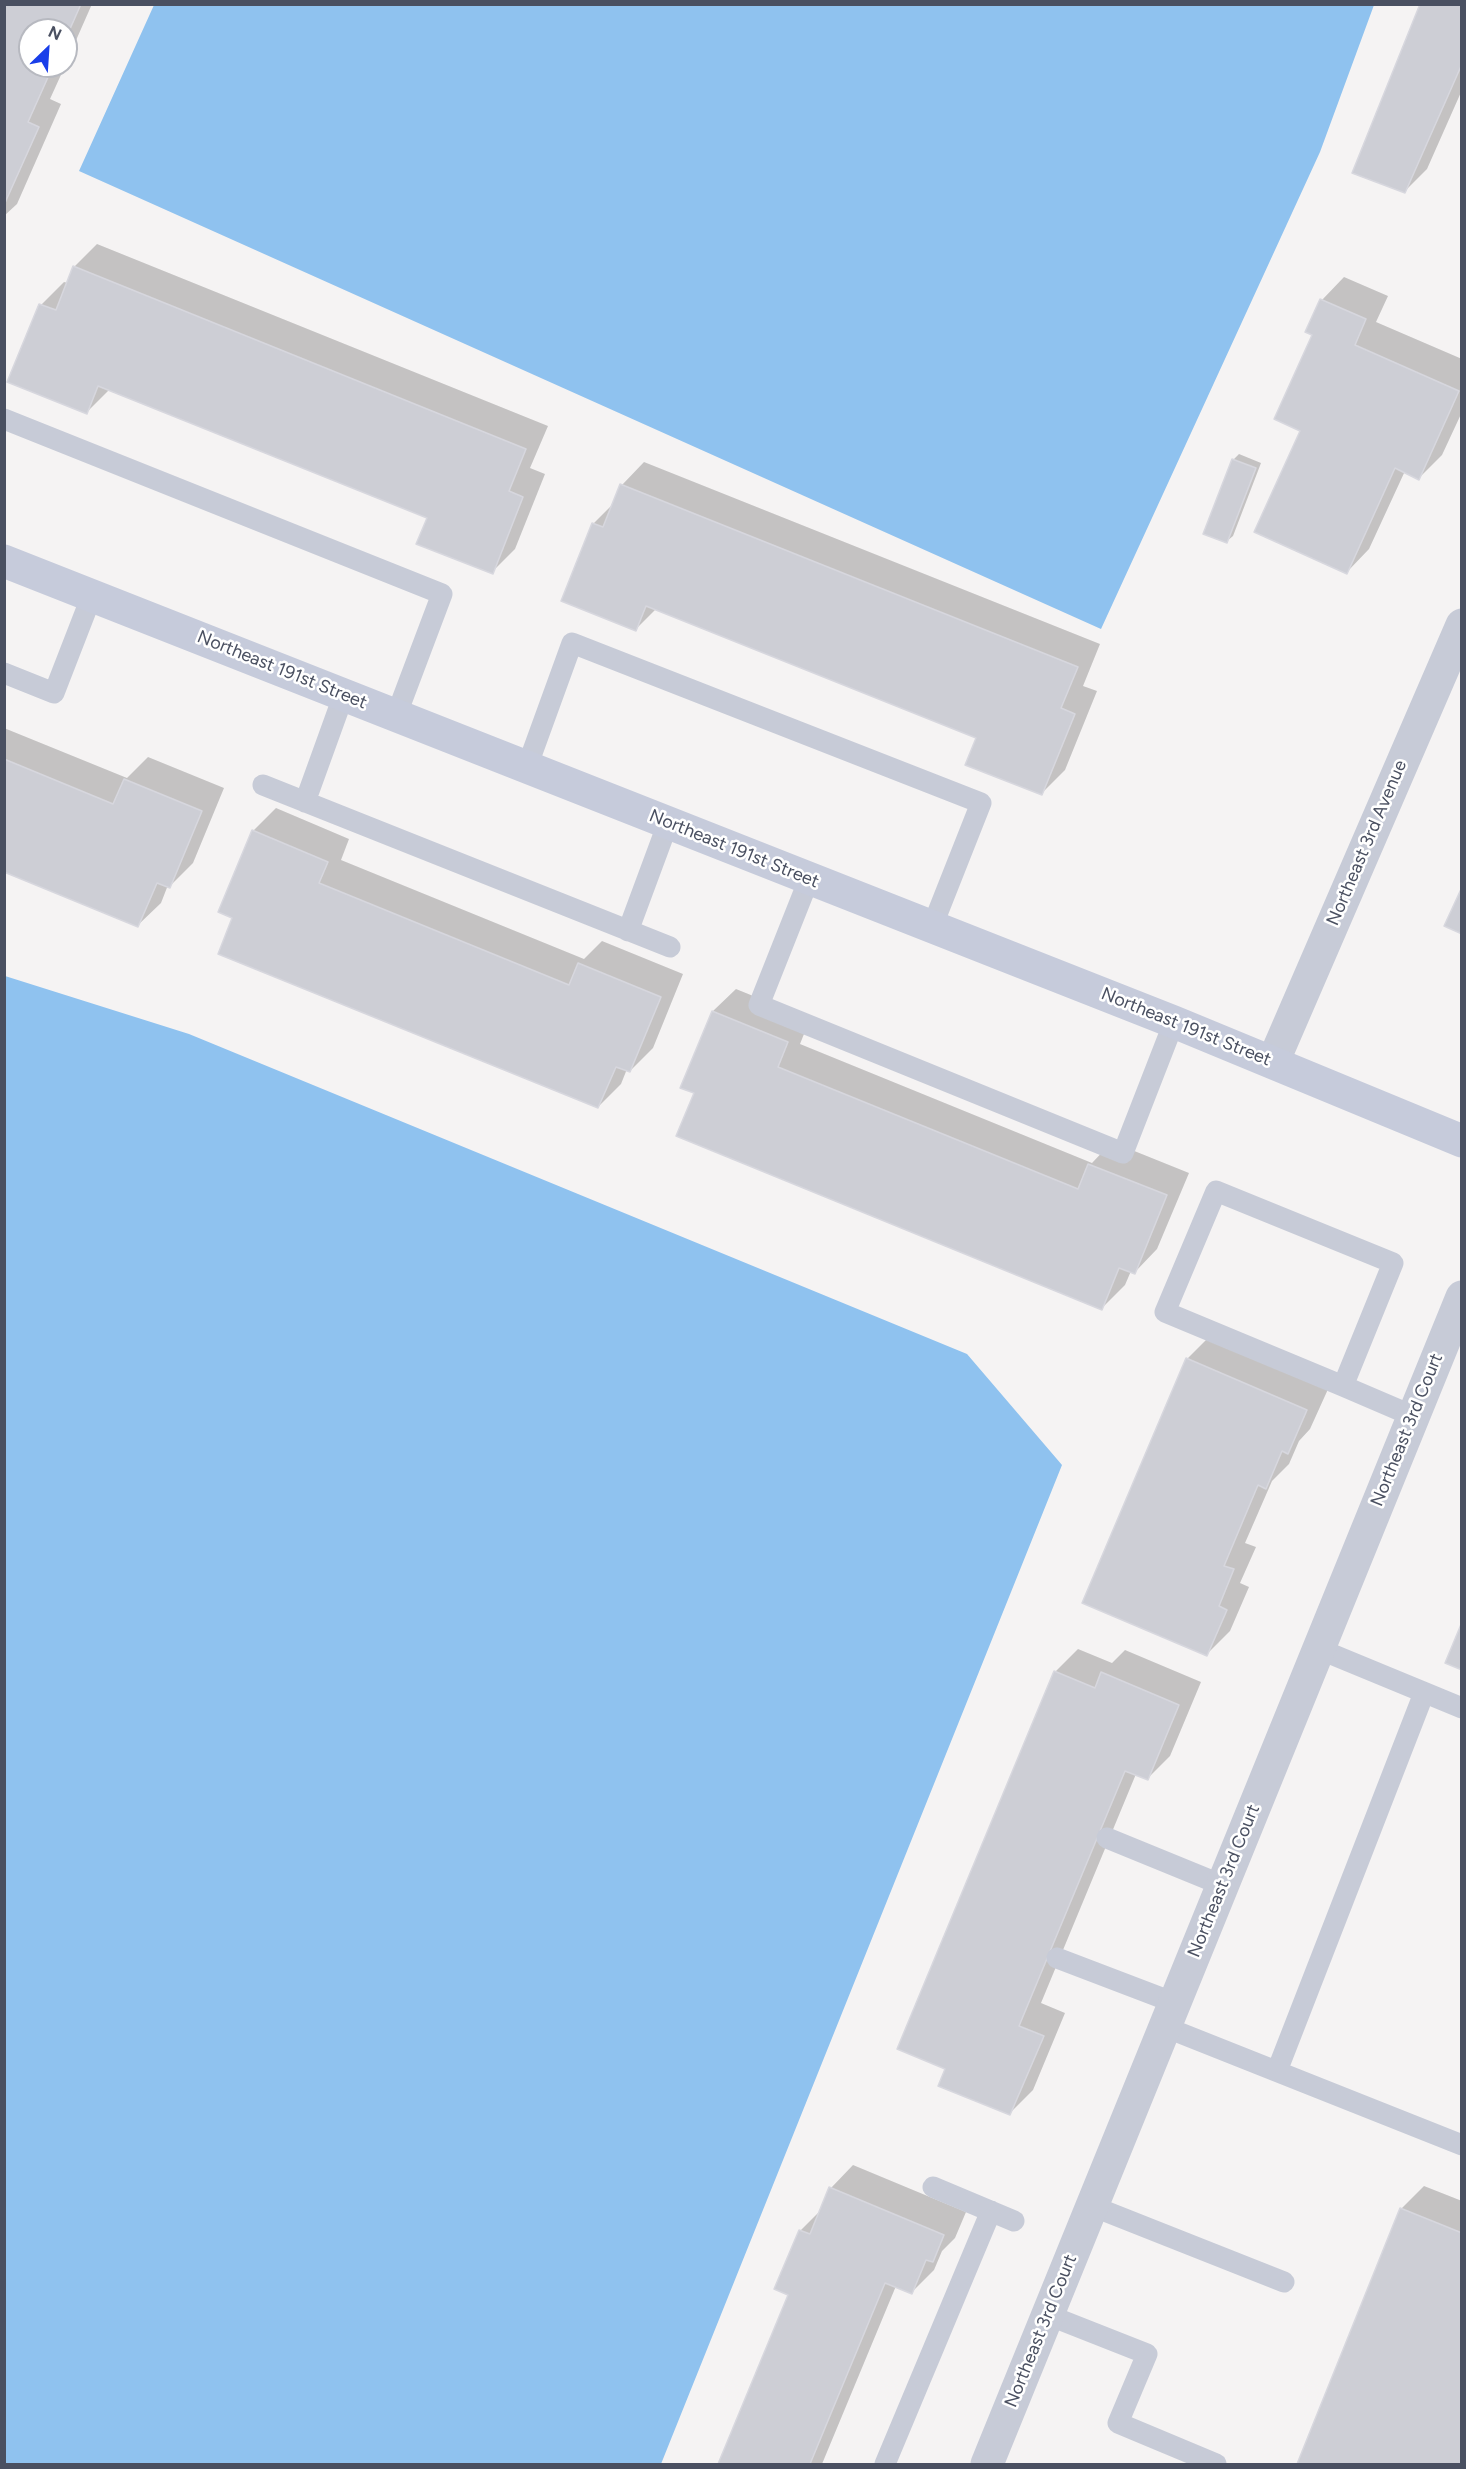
<!DOCTYPE html>
<html>
<head>
<meta charset="utf-8">
<style>
  body { margin:0 }
  #map { position:relative; width:1466px; height:2469px; overflow:hidden; background:#f5f3f3; font-family:Figtree,sans-serif }
  canvas { display:block }
  .frame { position:absolute; inset:0; border:6px solid #4a5061; pointer-events:none }
  .north { position:absolute; left:18px; top:18px; width:60px; height:60px; box-sizing:border-box; background:#fff; border:2px solid #b7b9c0; border-radius:50%; rotate:25deg; font-size:16px; font-weight:700; line-height:24px; text-align:center; color:#4a5061 }
  .north::after { content:''; display:block; margin:auto; width:21px; height:27px; background:#193ee9; clip-path:polygon(50% 0,100% 100%,50% 72%,0 100%) }
</style>
</head>
<body>
<div id="map">
<canvas width="1466" height="2469"></canvas>
<div class="frame"></div>
<div class="north">N</div>
</div>
<script>
const ctx = document.querySelector('canvas').getContext('2d');
ctx.lineJoin = 'round';
function fillPath(path, color) { ctx.fillStyle = color; ctx.fill(path, 'evenodd'); }
const poly = rows => new Path2D(rows.map(r => 'M' + r).join(''));
function strokePath(path, color, width, dash) { ctx.strokeStyle = color; ctx.lineWidth = width; ctx.lineCap = dash ? 'butt' : 'round'; ctx.setLineDash(dash || []); ctx.stroke(path); }
function label(font, color, halo, rows, align = 'center') {
  ctx.font = font + ' Figtree,sans-serif'; ctx.lineWidth = 5; ctx.setLineDash([]); ctx.textBaseline = 'middle'; ctx.strokeStyle = halo; ctx.fillStyle = color; for (const [text, x, y, turn = 0] of rows) {
    ctx.save(); ctx.translate(x, y); ctx.rotate((+turn || 0) * Math.PI / 180); ctx.textAlign = isNaN(turn) ? turn : align; if (halo) ctx.strokeText(text, 0, 0); ctx.fillText(text, 0, 0); ctx.restore();
  }
}
fillPath(poly([
  [154,5,154,4,1374,5,1320,152,1101,629,79,171],
  [5,976,189,1034,967,1354,1062,1465,661,2464,5,2464]
]), '#8fc2ef');
fillPath(poly([
  [4,4,92,4,66,63,66,30,30,30,30,66,65,66,50,99,61,104,17,204,4,216],
  [1462,4,1462,90,1427,169,1404,192],
  [97,244,548,426,530,468,545,474,515,549,492,572,429,518,110,389,87,412,9,381,41,305,64,282,68,283,74,267],
  [1344,277,1388,296,1376,322,1462,359,1462,412,1442,455,1419,478,1405,471,1369,549,1347,572,1302,430,1314,334,1307,331,1322,300],
  [1239,454,1261,463,1233,536,1227,541,1233,460],
  [644,462,1100,644,1083,686,1097,691,1065,770,1042,793,978,737,656,609,636,629,593,524,615,502,622,485],
  [4,728,127,778,148,757,224,788,193,863,170,886,168,885,161,903,138,925,4,871],
  [276,808,349,839,341,860,584,959,602,941,683,974,653,1048,630,1071,627,1069,621,1084,598,1107,234,917,253,831],
  [736,989,810,1019,800,1044,1092,1163,1112,1142,1189,1173,1157,1249,1135,1272,1131,1271,1125,1285,1102,1308,696,1092,713,1011],
  [1210,1336,1329,1387,1310,1429,1299,1441,1289,1464,1272,1481,1245,1543,1256,1547,1240,1583,1249,1587,1230,1631,1207,1654,1187,1359],
  [1078,1649,1112,1663,1125,1650,1201,1682,1170,1756,1147,1779,1136,1774,1041,2003,1065,2013,1033,2090,1010,2113,947,2068,1055,1672],
  [853,2165,966,2212,955,2238,942,2251,934,2270,911,2293,896,2286,822,2464,719,2464,790,2294,800,2231,822,2209,831,2188],
  [1424,2186,1462,2201,1462,2464,1299,2464,1401,2209]
]), '#0003');
const building = poly([
  [4,4,81,4,66,38,66,30,30,30,30,66,53,66,28,122,39,127,4,205,4,4],
  [1420,4,1462,4,1462,64,1405,193,1352,173,1420,4],
  [73,266,526,449,509,491,523,497,493,574,416,544,427,518,98,386,87,414,7,382,39,304,56,310,73,266],
  [1320,299,1366,319,1355,345,1459,391,1419,480,1395,468,1347,574,1254,532,1300,431,1274,419,1312,335,1305,332,1320,299],
  [1232,459,1256,468,1227,543,1203,534,1232,459],
  [620,484,1078,667,1061,708,1075,714,1042,795,965,765,976,738,646,606,636,631,561,601,592,523,603,527,620,484],
  [4,759,113,804,124,779,202,811,170,888,157,883,138,927,4,872,4,759],
  [252,830,328,862,319,883,569,985,578,963,661,997,630,1072,616,1067,598,1108,218,954,232,918,218,912,252,830],
  [1462,887,1462,934,1444,926,1462,887],
  [712,1011,788,1042,778,1067,1078,1189,1088,1164,1167,1195,1135,1274,1119,1268,1102,1310,676,1136,694,1093,680,1088,712,1011],
  [1186,1358,1307,1410,1288,1454,1282,1451,1266,1489,1258,1485,1224,1566,1234,1569,1219,1606,1227,1610,1207,1656,1082,1603,1186,1358],
  [1462,1622,1462,1670,1445,1663,1462,1622],
  [1054,1671,1095,1688,1101,1672,1179,1705,1148,1780,1125,1771,1019,2026,1044,2036,1010,2115,938,2086,945,2069,897,2049,1054,1671],
  [829,2187,944,2235,933,2262,926,2260,912,2294,885,2283,810,2464,718,2464,788,2295,774,2289,799,2230,810,2234,829,2187],
  [1400,2208,1462,2233,1462,2464,1297,2464,1400,2208]
]);
fillPath(building, '#cdced5');
strokePath(building, '#d7d7de', 1.5);
strokePath(poly([
  [4,419,442,594,396,716],
  [4,673,54,693,92,595],
  [527,767,572,643,981,803,932,927],
  [263,785,670,947],
  [305,802,344,694],
  [809,879,759,1005,1123,1153,1174,1022],
  [628,931,668,823],
  [1343,1386,1393,1263,1216,1191,1165,1312,1343,1386,1413,1416],
  [1319,1649,1462,1708],
  [1107,1838,1222,1885],
  [1057,1958,1175,2003],
  [1165,2027,1462,2145],
  [1277,2071,1424,1693],
  [933,2187,1014,2221],
  [1092,2206,1284,2282],
  [1048,2315,1147,2354,1118,2423,1216,2464],
  [885,2464,991,2211]
]), '#c7cbd7', 21);
strokePath(poly([
  [1273,1062,1462,625],
  [987,2464,1462,1297]
]), '#c7cbd7', 33);
strokePath(poly([
  [4,561,1174,1022,1462,1141]
]), '#c6cbdb', 33);
label('18px', '#4a5061', '#fff', [
  ["Northeast 191st Street",282,670,22],
  ["Northeast 3rd Avenue",1367,843,-67],
  ["Northeast 191st Street",734,849,22],
  ["Northeast 191st Street",1186,1027,22],
  ["Northeast 3rd Court",1407,1430,-68],
  ["Northeast 3rd Court",1224,1881,-68],
  ["Northeast 3rd Court",1041,2331,-68]
]);
</script>
</body>
</html>
